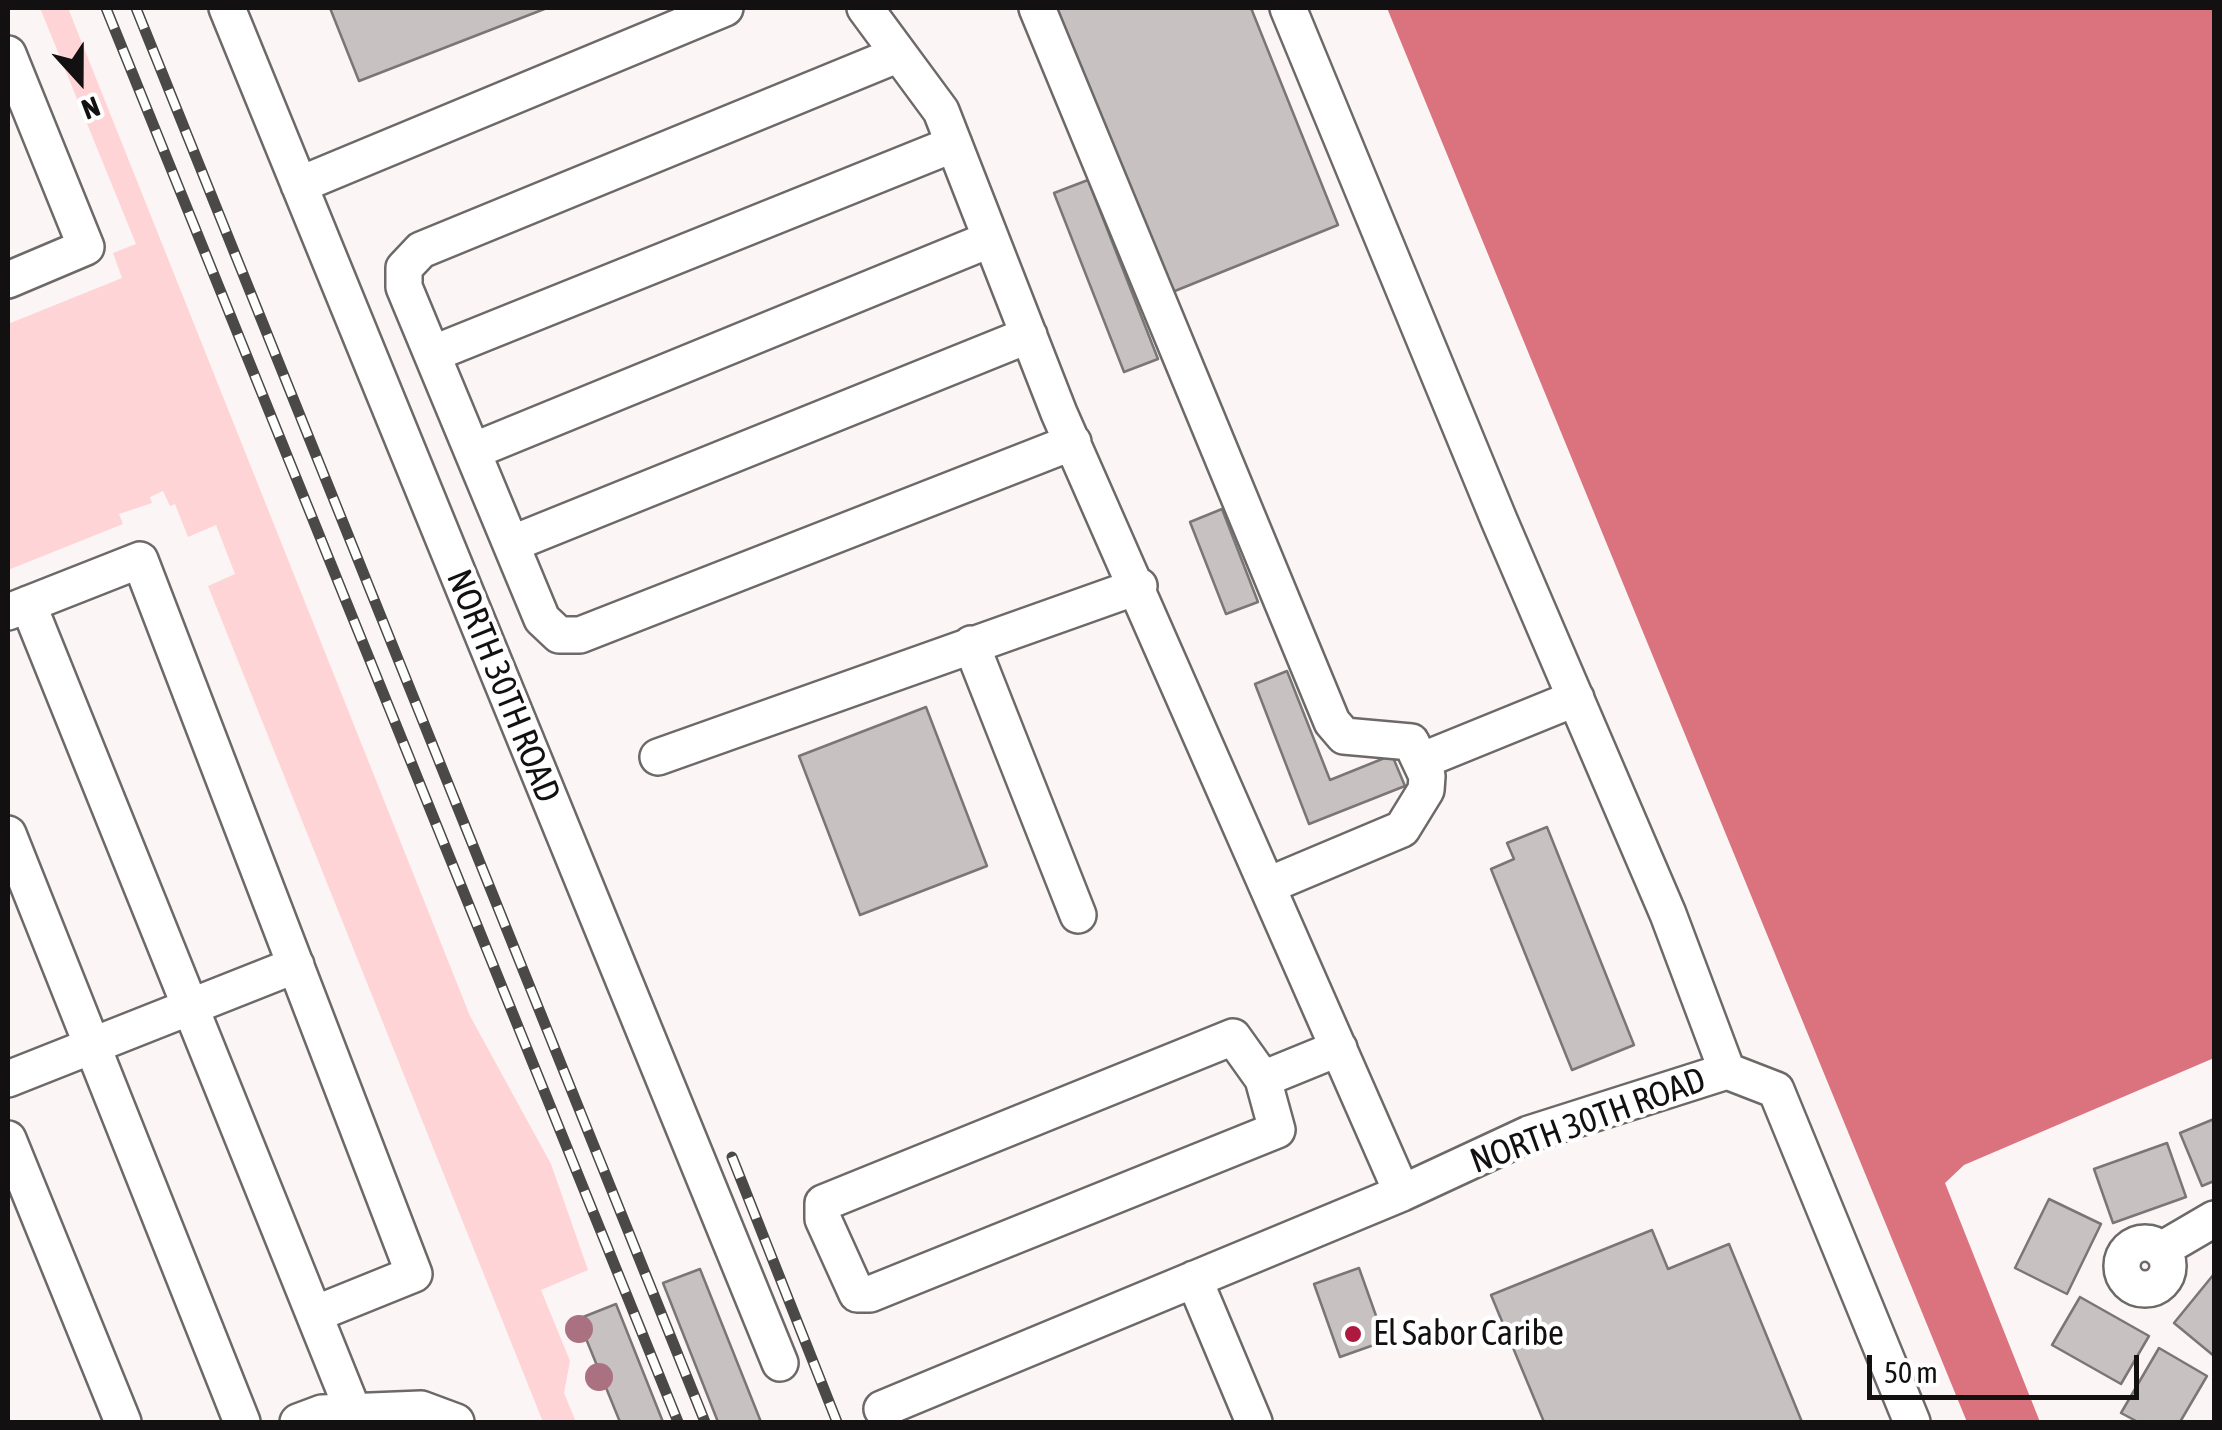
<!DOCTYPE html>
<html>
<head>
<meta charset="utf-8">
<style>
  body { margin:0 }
  #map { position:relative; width:2222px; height:1430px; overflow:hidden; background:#fbf5f5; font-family:"Asap Condensed",sans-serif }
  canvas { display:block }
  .frame { position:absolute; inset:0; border:10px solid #121010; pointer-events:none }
  .north { position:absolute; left:30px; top:30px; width:100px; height:100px; -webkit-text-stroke:8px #fff; paint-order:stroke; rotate:159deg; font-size:28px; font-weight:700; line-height:40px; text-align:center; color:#121010 }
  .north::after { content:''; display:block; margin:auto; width:35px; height:45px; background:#121010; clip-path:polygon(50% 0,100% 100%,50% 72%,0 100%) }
  .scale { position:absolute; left:1867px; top:1355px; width:272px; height:45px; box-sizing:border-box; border:5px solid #121010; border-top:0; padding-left:12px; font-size:30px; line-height:35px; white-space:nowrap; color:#121010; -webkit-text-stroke:8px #fff; paint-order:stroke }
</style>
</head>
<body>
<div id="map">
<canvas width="2222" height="1430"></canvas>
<div class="frame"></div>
<div class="north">N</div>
<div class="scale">50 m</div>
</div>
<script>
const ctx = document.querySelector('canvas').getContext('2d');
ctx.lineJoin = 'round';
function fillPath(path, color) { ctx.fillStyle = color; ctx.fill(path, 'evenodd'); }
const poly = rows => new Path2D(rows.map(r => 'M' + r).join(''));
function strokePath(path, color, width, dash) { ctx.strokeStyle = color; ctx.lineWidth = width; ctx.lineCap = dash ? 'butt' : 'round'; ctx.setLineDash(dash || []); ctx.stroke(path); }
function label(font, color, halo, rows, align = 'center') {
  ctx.font = font + ' "Asap Condensed",sans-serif'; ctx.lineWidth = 9; ctx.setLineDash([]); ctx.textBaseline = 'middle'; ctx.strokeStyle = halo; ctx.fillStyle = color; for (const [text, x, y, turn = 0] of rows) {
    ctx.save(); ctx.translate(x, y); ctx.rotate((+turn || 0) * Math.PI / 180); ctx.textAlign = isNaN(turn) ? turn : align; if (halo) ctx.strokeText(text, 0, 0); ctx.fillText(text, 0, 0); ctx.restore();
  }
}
fillPath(poly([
  [40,8,68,8,470,1016,551,1164,588,1270,541,1290,570,1361,564,1393,576,1422,543,1422,208,586,235,574,216,525,188,537,175,504,170,506,163,491,150,497,152,503,119,514,123,524,8,570,8,324,122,278,113,253,136,244]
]), '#fed4d6');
fillPath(poly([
  [1387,8,2214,8,2214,1058,1964,1165,1945,1183,2040,1422,1967,1422]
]), '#da737e');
const building = poly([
  [330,8,547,8,359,81,330,8],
  [1050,8,1251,8,1338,225,1165,295,1050,8],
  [1088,180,1158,359,1124,372,1054,193,1088,180],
  [1222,509,1258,602,1226,614,1190,522,1222,509],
  [1287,671,1330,780,1392,755,1405,786,1309,824,1255,684,1287,671],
  [926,707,987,866,860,915,799,756,926,707],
  [1547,827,1634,1045,1572,1070,1491,869,1514,859,1507,843,1547,827],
  [2214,1119,2214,1181,2202,1186,2180,1133,2214,1119],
  [2167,1143,2186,1197,2113,1223,2094,1169,2167,1143],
  [2049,1199,2101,1224,2067,1294,2015,1268,2049,1199],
  [1652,1230,1668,1269,1729,1244,1802,1422,1544,1422,1491,1295,1652,1230],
  [1359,1268,1385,1341,1340,1357,1314,1284,1359,1268],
  [700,1269,761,1422,718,1422,663,1283,700,1269],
  [2214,1274,2214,1356,2174,1323,2214,1274],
  [2080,1297,2149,1336,2121,1384,2052,1345,2080,1297],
  [616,1304,663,1422,620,1422,578,1319,616,1304],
  [2159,1348,2207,1376,2180,1422,2138,1422,2121,1413,2159,1348]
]);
fillPath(building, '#c7c1c1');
strokePath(building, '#7b7676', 2.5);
const minor = poly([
  [227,8,780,1363],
  [865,8,941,111,1059,413,1402,1193],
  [1037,8,1332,722,1344,736,1411,742,1427,776,1426,790,1402,829,1269,885],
  [1288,8,1499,520,1668,914,1727,1071],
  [8,54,86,247,8,280],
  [899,54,421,250,404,268,404,287,542,619,559,635,580,635,1073,442],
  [299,185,725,8],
  [432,354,954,144],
  [473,451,991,239],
  [511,544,1029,335],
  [28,604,353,1411,364,1422],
  [8,612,140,560,414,1274,315,1314],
  [971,644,1078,915],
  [658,757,1139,586],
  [1421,761,1576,698],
  [8,834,242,1422],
  [8,1079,296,965],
  [1263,1079,1233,1037,823,1203,823,1219,857,1294,870,1294,1277,1130,1263,1079,1339,1048],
  [8,1139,123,1422],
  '2122 1266a23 23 0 1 1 46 0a23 23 0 1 1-46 0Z',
  [2161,1250,2214,1219],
  [1194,1279,1254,1422],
  [882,1409,1402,1193,1529,1134,1727,1071,1776,1090,1912,1422],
  [298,1422,322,1413,421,1409,456,1422]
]);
strokePath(minor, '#6e6969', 40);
strokePath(minor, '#fff', 35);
const rail = poly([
  [106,8,678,1422],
  [136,8,705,1422],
  [732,1157,837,1422]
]);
strokePath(rail, '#4b4848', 11);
strokePath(rail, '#fff', 8, [22]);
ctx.fillStyle = '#aa7280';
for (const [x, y] of [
  [579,1329],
  [599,1377]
]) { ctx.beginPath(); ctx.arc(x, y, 14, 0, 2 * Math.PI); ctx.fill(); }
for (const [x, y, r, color] of [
  [1353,1334,10,"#ae1a3f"]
]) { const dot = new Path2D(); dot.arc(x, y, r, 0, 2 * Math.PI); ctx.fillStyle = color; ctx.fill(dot); strokePath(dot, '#fff', 4); }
label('35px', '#121010', '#fff', [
  ["NORTH 30TH ROAD",503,686,68],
  ["NORTH 30TH ROAD",1588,1121,-20]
]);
label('35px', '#121010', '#fff', [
  ["El Sabor Caribe",1373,1334]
], 'left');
</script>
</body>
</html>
